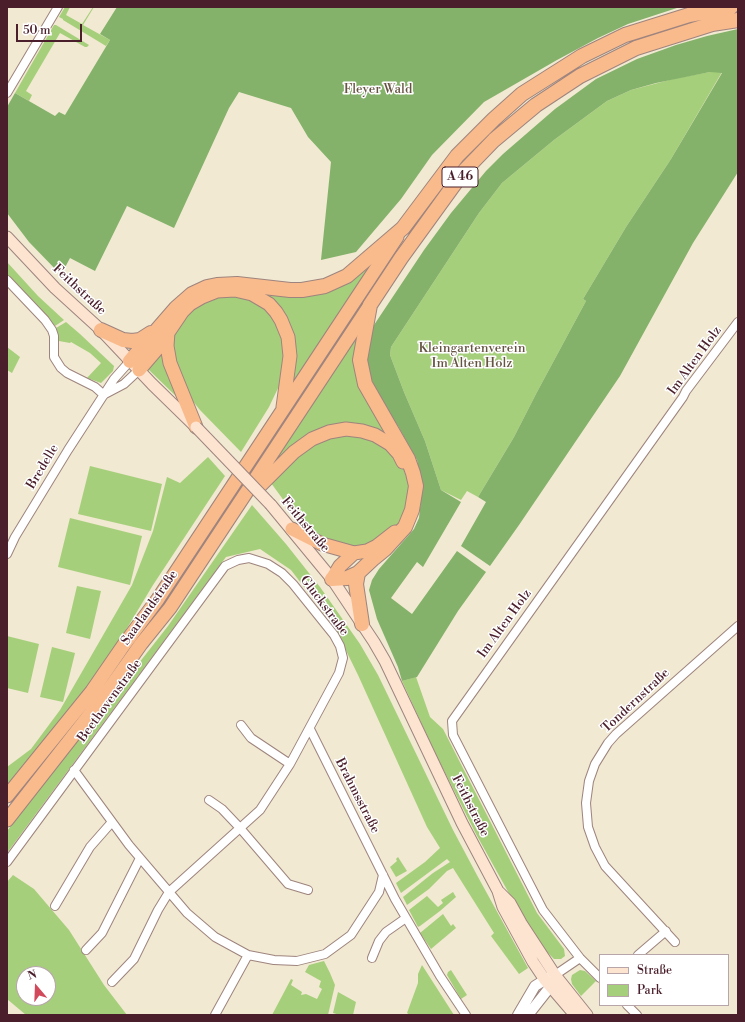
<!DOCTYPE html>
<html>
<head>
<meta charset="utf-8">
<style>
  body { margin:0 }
  #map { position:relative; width:745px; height:1022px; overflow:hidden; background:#f1e9d1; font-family:"Libre Bodoni",serif }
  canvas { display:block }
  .frame { position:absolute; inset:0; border:8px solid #4a1f2b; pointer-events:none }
  .legend { position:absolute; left:599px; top:954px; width:130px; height:52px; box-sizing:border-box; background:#fff; border:1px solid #b7a5aa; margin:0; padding:5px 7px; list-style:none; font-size:12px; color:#4a1f2b }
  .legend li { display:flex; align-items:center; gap:8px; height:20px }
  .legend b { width:20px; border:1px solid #b7a5aa }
  .north { position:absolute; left:16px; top:966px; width:40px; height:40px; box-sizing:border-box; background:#fff; border:1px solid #b7a5aa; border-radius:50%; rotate:341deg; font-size:11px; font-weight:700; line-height:16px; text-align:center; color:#4a1f2b }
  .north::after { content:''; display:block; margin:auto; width:14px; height:18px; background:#d1495b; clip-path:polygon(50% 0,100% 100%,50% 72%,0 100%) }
  .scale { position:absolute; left:16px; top:24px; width:66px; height:18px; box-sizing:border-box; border:2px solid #4a1f2b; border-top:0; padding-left:5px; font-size:12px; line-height:14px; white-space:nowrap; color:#4a1f2b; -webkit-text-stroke:3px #fff; paint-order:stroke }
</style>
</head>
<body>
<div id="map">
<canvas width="745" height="1022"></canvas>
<div class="frame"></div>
<ul class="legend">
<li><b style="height:5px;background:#fde4d1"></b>Straße</li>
<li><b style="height:11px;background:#a6cf7b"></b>Park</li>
</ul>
<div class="north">N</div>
<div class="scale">50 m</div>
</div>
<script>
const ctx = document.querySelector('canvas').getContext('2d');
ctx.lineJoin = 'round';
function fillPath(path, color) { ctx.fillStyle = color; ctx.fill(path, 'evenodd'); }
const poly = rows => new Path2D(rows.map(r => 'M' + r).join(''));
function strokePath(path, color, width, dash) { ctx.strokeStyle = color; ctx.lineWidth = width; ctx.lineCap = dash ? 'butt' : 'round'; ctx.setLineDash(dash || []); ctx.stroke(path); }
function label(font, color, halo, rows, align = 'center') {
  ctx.font = font + ' "Libre Bodoni",serif'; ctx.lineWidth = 3; ctx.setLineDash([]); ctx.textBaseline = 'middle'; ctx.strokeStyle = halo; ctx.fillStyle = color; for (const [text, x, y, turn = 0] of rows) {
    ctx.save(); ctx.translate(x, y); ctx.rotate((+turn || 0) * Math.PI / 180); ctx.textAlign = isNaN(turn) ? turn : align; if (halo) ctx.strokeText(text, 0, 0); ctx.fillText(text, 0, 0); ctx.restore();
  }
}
fillPath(poly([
  [65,7,70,7,66,15,82,24,93,7,94,7,83,25,110,40,106,46,63,20,63,19,59,17],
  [54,25,56,25,89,45,87,47,85,47,60,33,26,91,32,95,29,101,15,93],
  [710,72,722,72,671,159,626,227,583,299,586,301,537,392,514,437,478,497,467,491,461,500,441,490,425,441,404,392,390,355,391,347,479,213,502,183,554,140,607,101,631,90,677,78],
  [373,261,289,389,295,365,273,301,263,293,287,296],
  [7,262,38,296,64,320,55,326,7,275],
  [214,295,246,295,274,315,285,346,281,382,269,407,241,452,200,410,187,394,176,374,171,342,181,318],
  [66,322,80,334,114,366,113,371,101,383,87,378,101,363,90,353,71,342,70,343,59,341,56,328],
  [359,331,362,391,371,409,387,433,386,435,370,427,348,423,295,444,271,465],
  [7,347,20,357,12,373,7,370],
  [162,349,182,402,148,369,148,367],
  [348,434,379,441,401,463,408,481,408,498,403,515,399,523,392,532,365,547,345,548,317,535,309,529,293,513,271,483,304,451,325,439],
  [208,457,225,476,153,585,112,653,85,691,7,791,7,767,31,749,60,710,132,585,153,531,167,477,180,483],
  [90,466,162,484,151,531,78,514],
  [252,505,286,544,320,587,360,644,378,675,453,830,478,877,528,968,519,974,491,936,494,933,453,868,447,871,429,889,407,905,403,897,433,873,450,862,447,859,401,893,396,883,425,862,440,848,427,827,358,675,334,626,291,570,260,549,226,557,7,853,7,831,168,626],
  [70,518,142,536,130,585,58,567],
  [77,586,101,591,90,639,66,633],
  [7,636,39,644,28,693,7,688],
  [52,647,75,653,63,702,40,697],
  [416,677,430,717,443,729,537,913,564,949,565,956,561,959,554,959,544,949,521,915,476,834,436,755,402,681],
  [398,857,407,871,396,877,390,867,397,861,396,859],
  [13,875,34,889,69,930,104,985,127,1015,26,1015,7,999,7,882],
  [24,974,48,974,48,998,24,998],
  [453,892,456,897,440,911,420,926,418,927,409,910,427,896,438,907,443,903,441,900],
  [443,914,451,926,453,924,456,928,431,949,420,933],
  [324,961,330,973,335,985,328,1015,272,1015,291,979,293,980,291,985,302,992,301,995,306,994,317,999,322,989,319,987,321,981,305,972,309,965],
  [422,965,454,1015,410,1015,407,1013,418,983,418,974],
  [451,970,467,995,461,999,447,975,448,972],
  [580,970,585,971,596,981,581,996,572,984,571,979,572,975],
  [338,992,356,1002,353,1015,340,1015,333,1013]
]), '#a6cf7b');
fillPath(poly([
  [117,7,680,7,628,24,598,38,557,60,484,102,432,155,401,199,356,252,321,260,331,162,308,137,291,108,239,92,229,108,174,228,127,206,95,271,70,258,61,275,29,242,7,213,7,107,15,93,55,116,59,112,65,115,110,40,100,34],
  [738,29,738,172,693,243,620,376,519,525,490,566,461,546,486,502,478,497,514,437,537,392,586,301,583,299,626,227,671,159,722,73,710,72,656,83,631,90,607,101,554,140,502,183,479,213,391,347,390,355,404,392,425,441,441,490,461,502,423,567,417,562,391,598,412,614,457,551,486,572,458,611,417,677,402,681,398,667,377,619,369,590,372,580,379,569,414,529,419,518,422,489,417,460,398,426,388,412,374,386,369,372,367,361,371,332,374,325,424,250,451,213,486,171,503,154,555,109,596,79,637,59,676,45,707,36]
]), '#84b26b');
const minor = poly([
  [7,93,58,7],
  [7,280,45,320,52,330,54,336,54,357,61,368,67,373,95,387,104,395],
  [105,394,124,384,139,370],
  [7,554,15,537,68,450,114,379,130,361],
  [241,725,251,738,290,764],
  [310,729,395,899,440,976,466,1015],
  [74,770,129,845,187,913,215,937,248,955,274,960,297,961,325,954,351,935,379,892,383,875],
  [209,800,222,809,240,828,288,884,308,890],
  [7,862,225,566,238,560,249,558,268,564,282,573,293,584,334,635,340,646,343,658,339,673,290,764,260,810,169,892,158,910,134,959,112,982],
  [55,906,90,847,112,822],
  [675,942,605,866,595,847,588,827,586,803,589,781,595,764,608,743,616,734,738,626],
  [86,950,102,933,140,858],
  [638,955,666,931],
  [372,958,379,941,386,932,406,918],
  [555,975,580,958],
  [600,978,580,958,543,910,453,735,452,721,683,397,686,391,738,322],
  [627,1005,637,1015],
  [215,1015,248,955]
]);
const tertiary = poly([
  [518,1015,535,986,551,976],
  [528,1015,550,987,553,980]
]);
const secondary = poly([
  [7,237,55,288,101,330,152,384,194,425],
  [271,505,332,579,374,642,385,661,462,823,498,891,503,907,533,962,545,980,575,1015],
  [499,892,510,903,521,923,555,975,587,1015]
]);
const trunk = poly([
  [168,332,167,346,170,363,196,427],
  [139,370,157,349,182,312,190,304,202,297,217,291,235,290,252,294,269,304,276,312,281,320,288,337,290,356,283,407],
  [257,489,294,452,312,439,329,432,346,429,362,431,375,435,390,444,399,454,403,462],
  [292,529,322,544,354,553,367,551,377,546,395,532],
  [332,579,340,566,354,553],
  [7,796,92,691,123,646,158,599,397,237],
  [7,820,105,695,141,644,170,608,370,305]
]);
const motorway = poly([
  [101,330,123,340,132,341,140,340,151,333],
  [130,361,176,308,192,294,207,287,217,285,237,284,290,290,302,290,325,286,347,276,403,228,457,156,494,119,522,94,582,56,625,35,689,15,731,7],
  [332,579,347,578,358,573],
  [362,624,356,584,358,573,374,558,385,549,405,527,412,510,416,486,413,473,408,459,365,384,360,360,370,305,401,258,464,171,494,140,536,105,580,76,636,48,712,24,738,20]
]);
strokePath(minor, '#9e847e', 10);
strokePath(tertiary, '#9e847e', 12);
strokePath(secondary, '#9e847e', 13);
strokePath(trunk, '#9e847e', 15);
strokePath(motorway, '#9e847e', 16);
strokePath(minor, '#fff', 8);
strokePath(tertiary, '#fff', 10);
strokePath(secondary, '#fde4d1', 11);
strokePath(trunk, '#fabb8c', 13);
strokePath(motorway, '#fabb8c', 14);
const secondaryBridge = poly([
  [196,427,271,505]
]);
strokePath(secondaryBridge, '#9e847e', 13, []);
strokePath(secondaryBridge, '#fde4d1', 11);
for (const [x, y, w] of [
  [460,177,36]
]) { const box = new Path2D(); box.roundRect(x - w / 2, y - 10, w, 20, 3); ctx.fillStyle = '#fff'; ctx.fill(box); strokePath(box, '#4a1f2b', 1); }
label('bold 12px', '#4a1f2b', null, [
  ["A 46",460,177]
]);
label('13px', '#665443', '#fff', [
  ["Fleyer Wald",378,90],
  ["Kleingartenverein",472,349],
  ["Im Alten Holz",472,364]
]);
label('13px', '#4a1f2b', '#fff', [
  ["Feithstraße",79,290,43],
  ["Im Alten Holz",695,361,-54],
  ["Bredelle",43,467,-59],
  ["Feithstraße",305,525,50],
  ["Gluckstraße",324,606,53],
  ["Saarlandstraße",150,608,-55],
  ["Im Alten Holz",505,624,-54],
  ["Beethovenstraße",110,701,-54],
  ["Tondernstraße",636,701,-43],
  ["Brahmsstraße",357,796,63],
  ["Feithstraße",470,806,63]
]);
</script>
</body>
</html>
